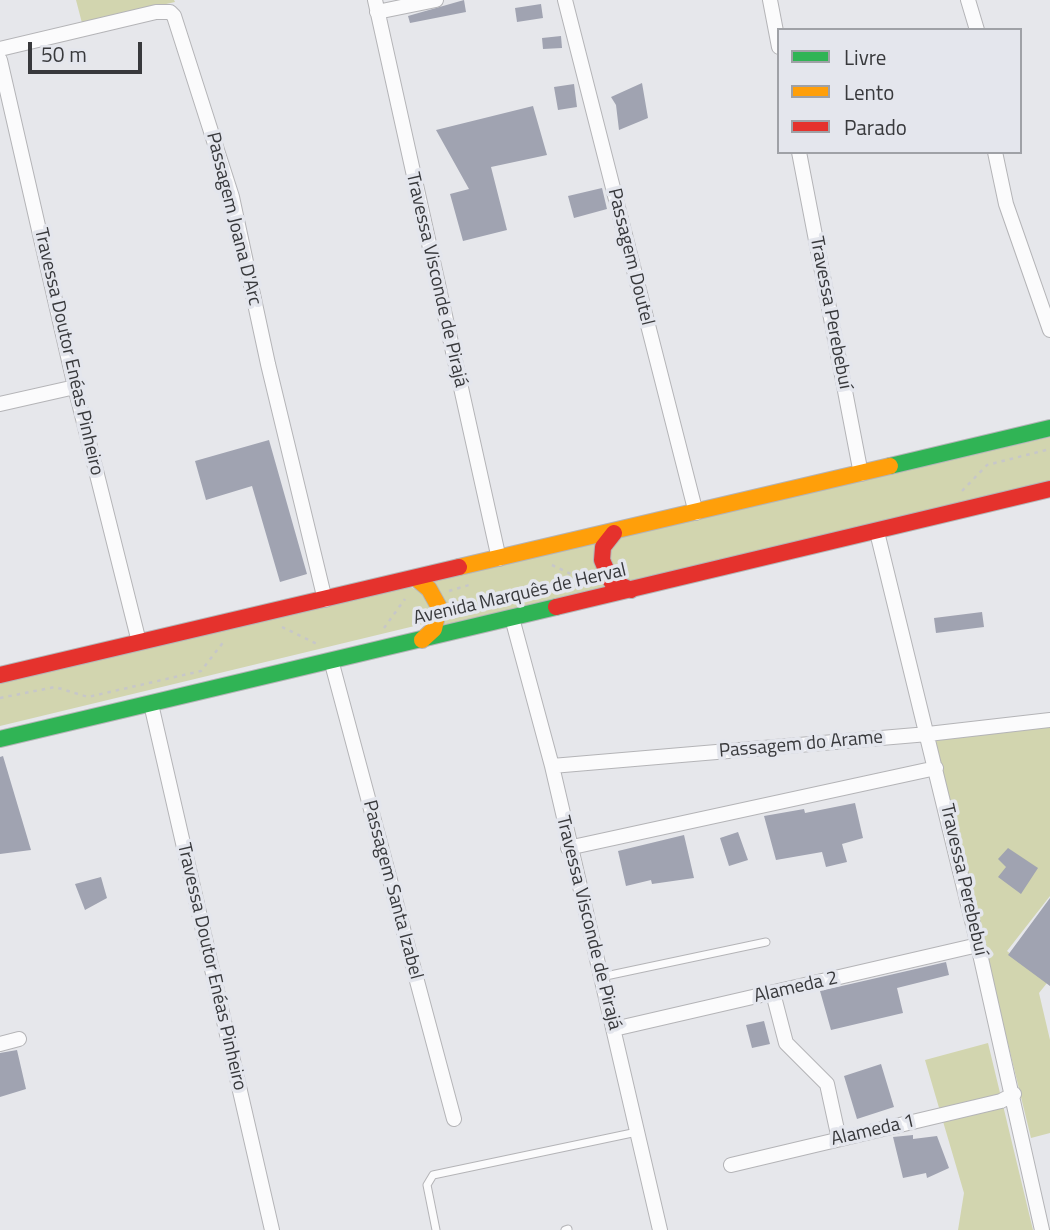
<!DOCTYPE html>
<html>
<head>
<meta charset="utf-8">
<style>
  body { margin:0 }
  #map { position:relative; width:1050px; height:1230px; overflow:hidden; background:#e6e7eb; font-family:"Titillium Web",sans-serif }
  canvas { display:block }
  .legend { position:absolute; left:777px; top:28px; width:245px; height:126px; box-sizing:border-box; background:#e4e6ed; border:2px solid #9fa1a6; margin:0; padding:9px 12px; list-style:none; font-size:21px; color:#38393c }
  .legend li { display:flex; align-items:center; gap:14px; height:35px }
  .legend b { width:35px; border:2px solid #9fa1a6 }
  .scale { position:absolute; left:28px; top:42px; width:114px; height:32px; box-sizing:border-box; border:4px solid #38393c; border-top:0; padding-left:9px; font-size:21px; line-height:24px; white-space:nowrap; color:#38393c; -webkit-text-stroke:5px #e4e6ed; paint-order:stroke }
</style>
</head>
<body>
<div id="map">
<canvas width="1050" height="1230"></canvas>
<ul class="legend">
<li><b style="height:9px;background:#30b455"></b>Livre</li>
<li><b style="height:9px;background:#ff9f0a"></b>Lento</li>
<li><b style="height:9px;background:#e5322d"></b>Parado</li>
</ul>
<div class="scale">50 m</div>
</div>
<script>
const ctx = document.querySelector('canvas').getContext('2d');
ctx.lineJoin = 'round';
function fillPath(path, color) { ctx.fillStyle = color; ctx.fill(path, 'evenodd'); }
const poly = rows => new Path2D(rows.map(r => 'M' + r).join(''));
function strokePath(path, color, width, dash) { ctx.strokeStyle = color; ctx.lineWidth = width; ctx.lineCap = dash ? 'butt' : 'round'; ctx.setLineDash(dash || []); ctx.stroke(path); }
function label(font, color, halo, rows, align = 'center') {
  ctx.font = font + ' "Titillium Web",sans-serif'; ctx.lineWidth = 7; ctx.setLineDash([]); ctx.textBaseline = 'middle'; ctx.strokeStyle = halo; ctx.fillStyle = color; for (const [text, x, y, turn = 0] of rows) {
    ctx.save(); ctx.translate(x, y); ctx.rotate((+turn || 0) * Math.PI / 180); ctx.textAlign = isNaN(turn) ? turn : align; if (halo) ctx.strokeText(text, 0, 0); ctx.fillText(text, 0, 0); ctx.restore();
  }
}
fillPath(poly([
  [76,0,174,0,175,2,82,23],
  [1050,437,1050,482,627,584,609,568,611,542,624,536],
  [601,542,607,587,439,626,425,580],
  [409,587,422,591,432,608,427,623,0,726,0,683],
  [1050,723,1050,896,1007,951,1047,983,1039,993,1050,1040,1050,1133,1031,1138,933,737],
  [988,1043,1033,1230,958,1230,964,1193,925,1060]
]), '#d2d5af');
fillPath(poly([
  [464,0,466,12,410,23,408,16],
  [541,4,543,18,517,22,515,8],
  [561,36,562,48,543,49,542,38],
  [642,83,648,118,619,130,616,105,611,97],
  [574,84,577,107,558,110,554,87],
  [533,106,547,155,491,167,507,230,463,241,450,194,469,189,436,130],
  [602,188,607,209,574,218,568,196],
  [269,440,307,574,280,582,252,486,206,500,195,461],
  [982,612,984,627,936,633,934,618],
  [3,756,31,850,0,854,0,757],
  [855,803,863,838,842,844,847,862,826,867,822,852,776,860,764,816,804,809,805,813],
  [738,832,748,860,729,866,720,838],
  [684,835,694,878,652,884,651,880,626,886,618,851],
  [1008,848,1038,868,1021,894,998,877,1006,867,998,859],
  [101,877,107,898,85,910,75,884],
  [1050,898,1050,986,1008,955],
  [946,962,949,975,897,988,903,1013,831,1030,820,991],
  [764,1021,770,1044,752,1048,746,1025],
  [17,1050,26,1089,0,1097,0,1053],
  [881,1064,894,1107,857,1119,844,1076],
  [913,1135,913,1139,937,1136,949,1168,927,1178,926,1173,903,1178,893,1137]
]), '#a0a3b1');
const lane = poly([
  [601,977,766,942],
  [436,1230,427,1185,433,1175,637,1132],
  [565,1230,568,1229]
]);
const street = poly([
  [375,0,499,559],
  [565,0,696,513],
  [770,0,779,47],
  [968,0,977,30],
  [377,12,436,0],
  [0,49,156,12,170,12,174,16,232,197,268,364,325,600],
  [0,60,75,387,139,642],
  [799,152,861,474],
  [995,152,1006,204,1050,330],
  [0,404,75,387],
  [877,532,978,945,1042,1230],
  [512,618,552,766,660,1230],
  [331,660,454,1119],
  [151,704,272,1230],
  [552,766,928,734,1050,720],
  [568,848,936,768],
  [773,993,786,1043,827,1084,839,1139],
  [614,1029,978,945],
  [0,1044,19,1039],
  [731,1165,1001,1101,1014,1094]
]);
const fast = poly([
  [890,466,1050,428],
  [0,739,556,607]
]);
const slow = poly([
  [459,567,890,466],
  [417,579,429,589,439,607,434,629,422,640]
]);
const jam = poly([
  [614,533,603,547,602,560,611,581,631,590],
  [556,607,1050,489],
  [0,675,459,567]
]);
strokePath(lane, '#b4b4b7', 9);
strokePath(street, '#b4b4b7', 16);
strokePath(fast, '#b4b4b7', 18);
strokePath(slow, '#b4b4b7', 18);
strokePath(jam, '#b4b4b7', 18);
strokePath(poly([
  [962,491,987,465,1050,449],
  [552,565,575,576,588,576],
  [449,591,469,585],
  [282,627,317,644],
  [384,628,405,599],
  [0,698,55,687,88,697,201,671,225,640]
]), '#c7c7c9', 2.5, [3.5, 5]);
strokePath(lane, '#fbfbfc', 7);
strokePath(street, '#fbfbfc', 14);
strokePath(fast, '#30b455', 16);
strokePath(slow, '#ff9f0a', 16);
strokePath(jam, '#e5322d', 16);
label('19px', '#38393c', '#e4e6ed', [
  ["Passagem Joana D'Arc",233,219,76],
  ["Passagem Doutel",630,257,76],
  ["Travessa Visconde de Pirajá",436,280,77],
  ["Travessa Perebebuí",830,313,79],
  ["Travessa Doutor Enéas Pinheiro",68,352,77],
  ["Avenida Marquês de Herval",520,595,-13],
  ["Passagem do Arame",801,745,-5],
  ["Travessa Perebebuí",963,880,77],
  ["Passagem Santa Izabel",392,890,75],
  ["Travessa Visconde de Pirajá",588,923,76],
  ["Travessa Doutor Enéas Pinheiro",211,967,77],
  ["Alameda 2",796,988,-13],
  ["Alameda 1",873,1131,-13]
]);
</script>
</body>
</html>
